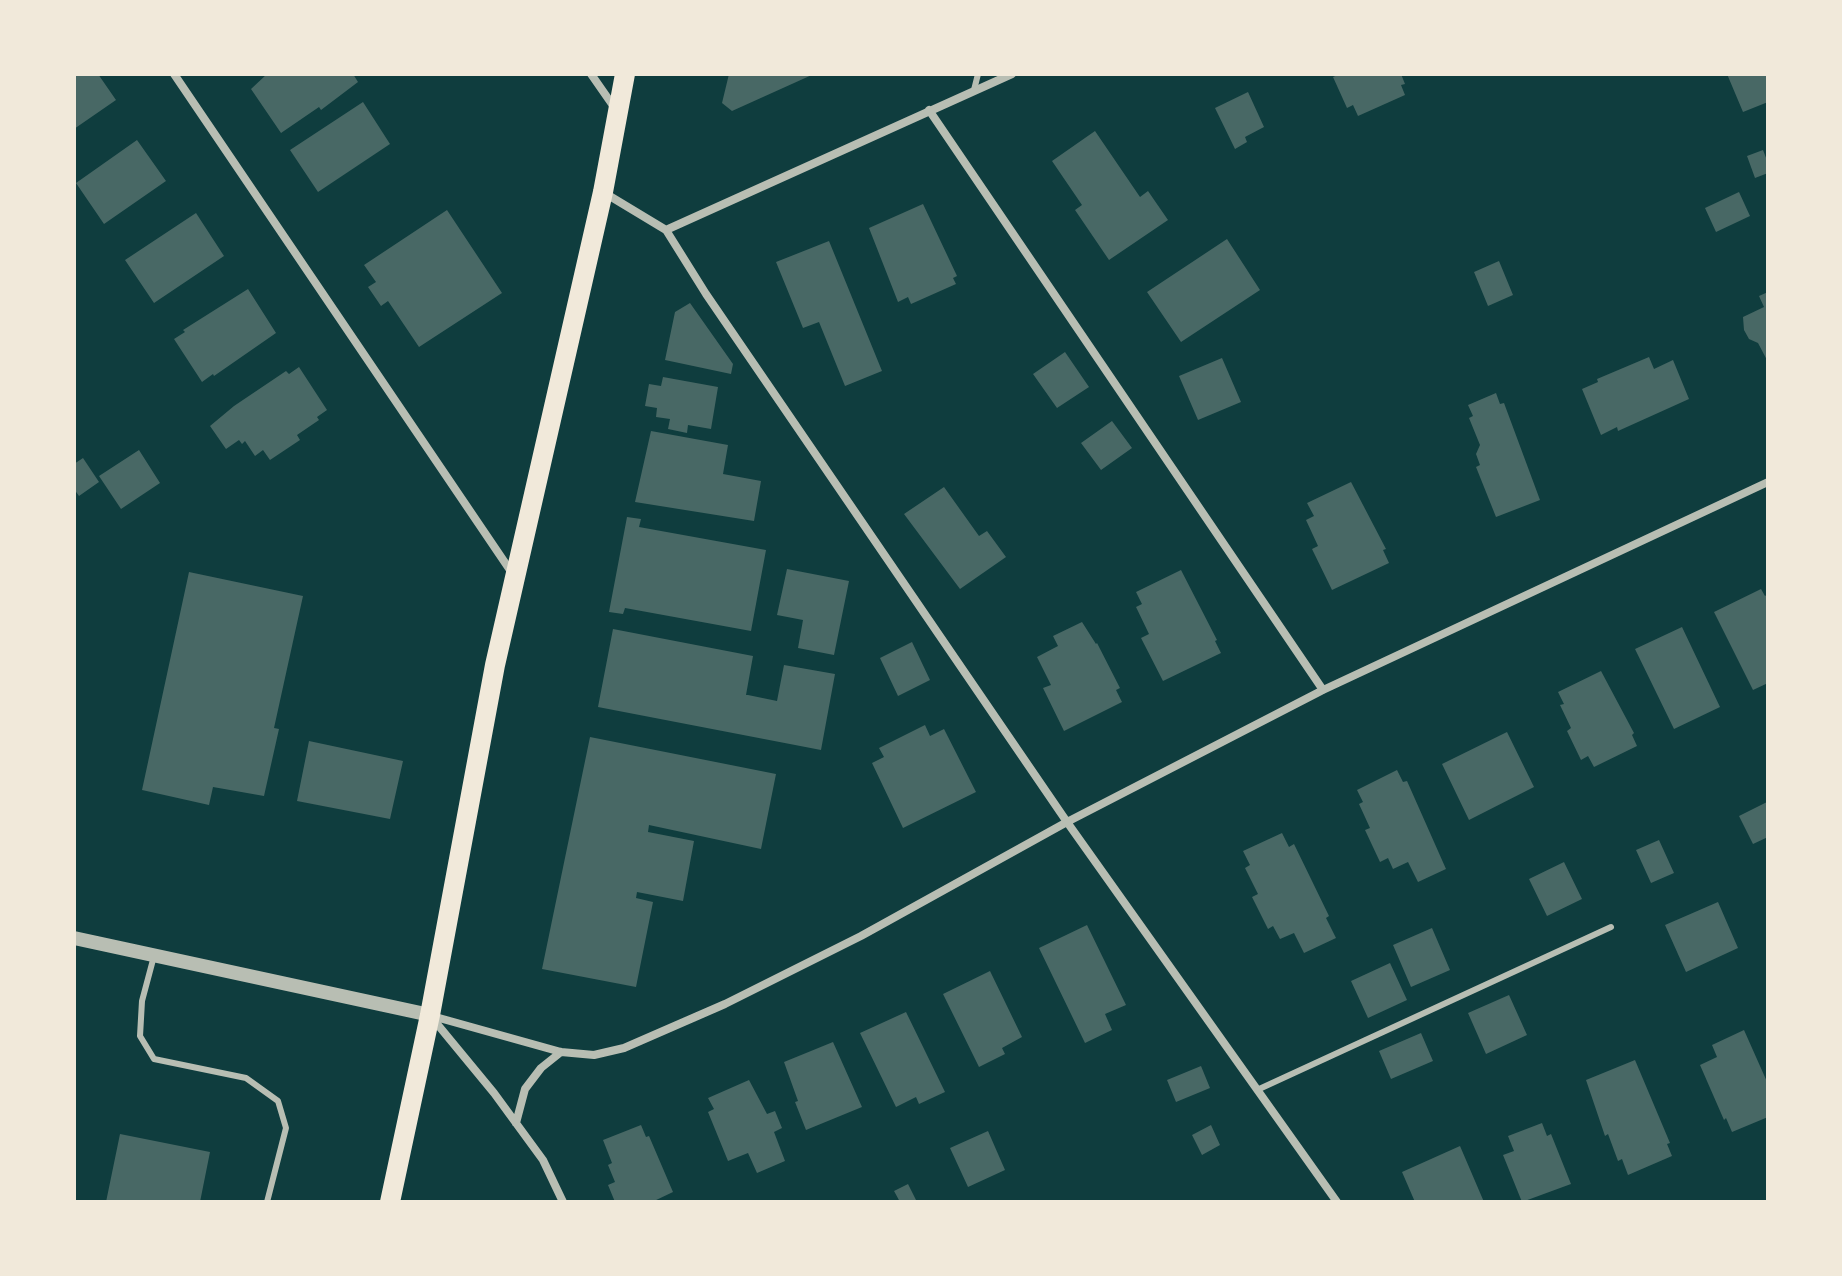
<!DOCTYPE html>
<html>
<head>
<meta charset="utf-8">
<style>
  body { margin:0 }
  #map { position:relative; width:1842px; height:1276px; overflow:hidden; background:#0f3d3e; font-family:"Open Sans",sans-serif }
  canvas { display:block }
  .frame { position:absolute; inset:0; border:76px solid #f1e9da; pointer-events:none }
</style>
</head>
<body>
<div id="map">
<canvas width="1842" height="1276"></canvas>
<div class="frame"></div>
</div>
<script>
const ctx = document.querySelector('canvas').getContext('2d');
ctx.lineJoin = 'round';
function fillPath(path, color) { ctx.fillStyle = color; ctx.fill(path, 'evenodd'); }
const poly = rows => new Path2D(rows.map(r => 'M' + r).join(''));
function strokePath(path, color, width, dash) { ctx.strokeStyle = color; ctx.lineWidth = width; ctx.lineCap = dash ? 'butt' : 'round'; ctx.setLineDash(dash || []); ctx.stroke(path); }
fillPath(poly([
  [74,74,98,74,116,100,74,129],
  [267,74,353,74,358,82,321,110,319,107,281,133,251,89],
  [729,74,814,74,732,111,722,103],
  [1340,74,1401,74,1405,84,1401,85,1405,95,1358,116,1353,105,1347,108,1333,77],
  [1727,74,1768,74,1768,102,1743,112],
  [1248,92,1264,127,1245,137,1247,142,1235,149,1215,108],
  [363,102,390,144,318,192,290,150],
  [1095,131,1140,197,1148,191,1168,220,1109,260,1075,210,1082,205,1052,161],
  [137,140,166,181,104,224,76,183],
  [1763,150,1768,163,1768,173,1755,178,1747,156],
  [1739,192,1750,216,1716,232,1705,208],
  [923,204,957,276,953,278,956,284,911,304,908,297,898,302,869,228],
  [447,210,502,293,419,347,388,301,381,306,368,287,376,282,364,265],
  [196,213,224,256,154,303,125,260],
  [1227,239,1260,290,1181,342,1147,292],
  [829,241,882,371,845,386,819,322,803,328,776,262],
  [1499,261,1513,295,1488,306,1474,272],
  [248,289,276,333,214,376,213,374,202,382,174,339,185,332,183,330],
  [1768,292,1768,362,1758,343,1749,339,1744,330,1743,317,1764,307,1759,296],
  [690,303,733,364,731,374,665,360,675,312],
  [1065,352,1089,387,1057,408,1033,374],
  [1649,357,1654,369,1673,360,1689,399,1618,431,1617,427,1601,435,1582,389,1598,382,1597,379],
  [1222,358,1241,402,1198,420,1179,376],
  [299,367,327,410,317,417,319,420,297,435,300,440,270,460,263,450,255,456,245,441,242,444,239,440,226,449,210,426,234,406,286,371,289,374],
  [663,377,718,387,711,429,688,425,687,433,668,429,670,419,656,417,657,408,645,406,649,384,661,386],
  [1496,393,1500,404,1504,403,1540,500,1496,517,1476,467,1480,465,1476,454,1480,445,1469,418,1473,416,1468,405],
  [1112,421,1132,448,1101,470,1081,443],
  [651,431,728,445,723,474,761,481,754,521,635,502],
  [139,450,160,483,121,509,99,476],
  [83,458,99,482,79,496,74,489,74,464],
  [1351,482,1386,549,1383,550,1389,563,1332,590,1312,549,1318,546,1306,520,1314,516,1307,503],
  [944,487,979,536,987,531,1006,557,960,589,904,514],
  [627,517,641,519,639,527,766,550,751,631,625,608,623,614,609,612],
  [787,569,849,581,834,655,798,648,803,620,777,615],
  [1181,570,1217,640,1215,641,1221,653,1163,681,1141,638,1149,634,1136,607,1142,604,1136,592],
  [189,572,303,596,274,728,279,729,264,796,213,787,209,805,142,790],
  [1761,589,1765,596,1768,594,1768,683,1753,690,1714,612],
  [1082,622,1096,644,1097,643,1120,688,1116,690,1122,702,1064,731,1043,688,1051,685,1037,657,1058,646,1053,636],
  [1682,627,1720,707,1674,729,1635,649],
  [613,629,753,656,746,695,748,695,777,701,784,665,835,674,821,750,598,707],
  [912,642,930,680,898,696,880,658],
  [1601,671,1634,733,1632,735,1637,746,1594,767,1588,756,1581,760,1567,731,1571,728,1560,705,1564,704,1558,692],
  [925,725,930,736,944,729,976,792,903,828,872,763,884,757,879,748],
  [1507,732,1534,787,1469,820,1442,764],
  [590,737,776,774,761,849,649,825,648,832,694,841,683,901,637,892,636,898,653,902,636,987,542,969],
  [309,741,403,761,390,819,297,801],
  [1397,770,1403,782,1407,781,1446,869,1418,882,1408,862,1393,869,1388,858,1380,862,1365,830,1370,828,1359,804,1363,802,1357,790],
  [1767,802,1768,837,1753,844,1739,816],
  [1282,833,1289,847,1294,844,1329,916,1326,918,1336,938,1304,953,1294,933,1280,939,1273,926,1268,929,1252,897,1258,894,1245,868,1250,865,1243,851],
  [1659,840,1674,873,1651,883,1636,850],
  [1564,862,1582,899,1547,916,1529,879],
  [1718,902,1738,948,1686,972,1665,925],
  [1087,925,1126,1005,1105,1014,1112,1030,1085,1043,1039,948],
  [1432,928,1450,970,1411,987,1393,945],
  [1390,963,1407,1000,1368,1018,1351,981],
  [990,971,1022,1037,1002,1048,1005,1054,979,1067,943,994],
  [1509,995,1527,1035,1486,1054,1468,1013],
  [906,1012,945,1092,919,1104,916,1097,896,1107,860,1033],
  [1744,1030,1768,1084,1768,1117,1732,1132,1726,1118,1724,1120,1700,1065,1717,1057,1712,1045],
  [1421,1033,1433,1061,1391,1079,1379,1051],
  [833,1042,862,1107,806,1130,795,1102,798,1101,784,1062],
  [1635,1060,1670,1143,1667,1144,1672,1156,1628,1175,1622,1159,1618,1161,1608,1134,1605,1136,1586,1080],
  [1201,1066,1210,1088,1176,1102,1167,1080],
  [749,1080,767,1114,775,1111,782,1128,774,1132,785,1161,757,1173,748,1153,728,1161,708,1112,714,1109,708,1098],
  [1542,1123,1547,1136,1551,1134,1571,1184,1522,1202,1503,1155,1514,1151,1508,1136],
  [641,1125,646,1137,649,1136,673,1192,652,1202,615,1202,608,1185,615,1182,608,1165,612,1163,603,1140],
  [1211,1125,1220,1145,1202,1155,1192,1135],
  [988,1131,1005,1170,968,1187,950,1148],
  [120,1134,210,1152,200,1202,106,1202],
  [1460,1146,1484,1202,1415,1202,1402,1172],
  [908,1184,917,1202,900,1202,894,1191]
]), '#486865');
strokePath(poly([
  [974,90,978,74],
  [154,956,142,1001,140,1036,154,1059,246,1078,278,1101,286,1128,267,1202],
  [1257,1090,1611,927]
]), '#b8beb3', 6);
strokePath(poly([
  [174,74,512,573],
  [591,74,614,107],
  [929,110,1323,690],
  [603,192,666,230,706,294,1067,822,1337,1202],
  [666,230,1012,74],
  [432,1016,561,1052,594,1055,624,1048,725,1004,861,936,1067,822,1323,690,1768,482],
  [433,1019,494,1093,543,1160,563,1202],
  [516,1123,525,1089,541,1068,561,1052]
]), '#b8beb3', 8);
strokePath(poly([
  [74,938,430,1015]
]), '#b8beb3', 14);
strokePath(poly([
  [390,1202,430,1015,495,665,603,192,625,74]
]), '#f1e9da', 20);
</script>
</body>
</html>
